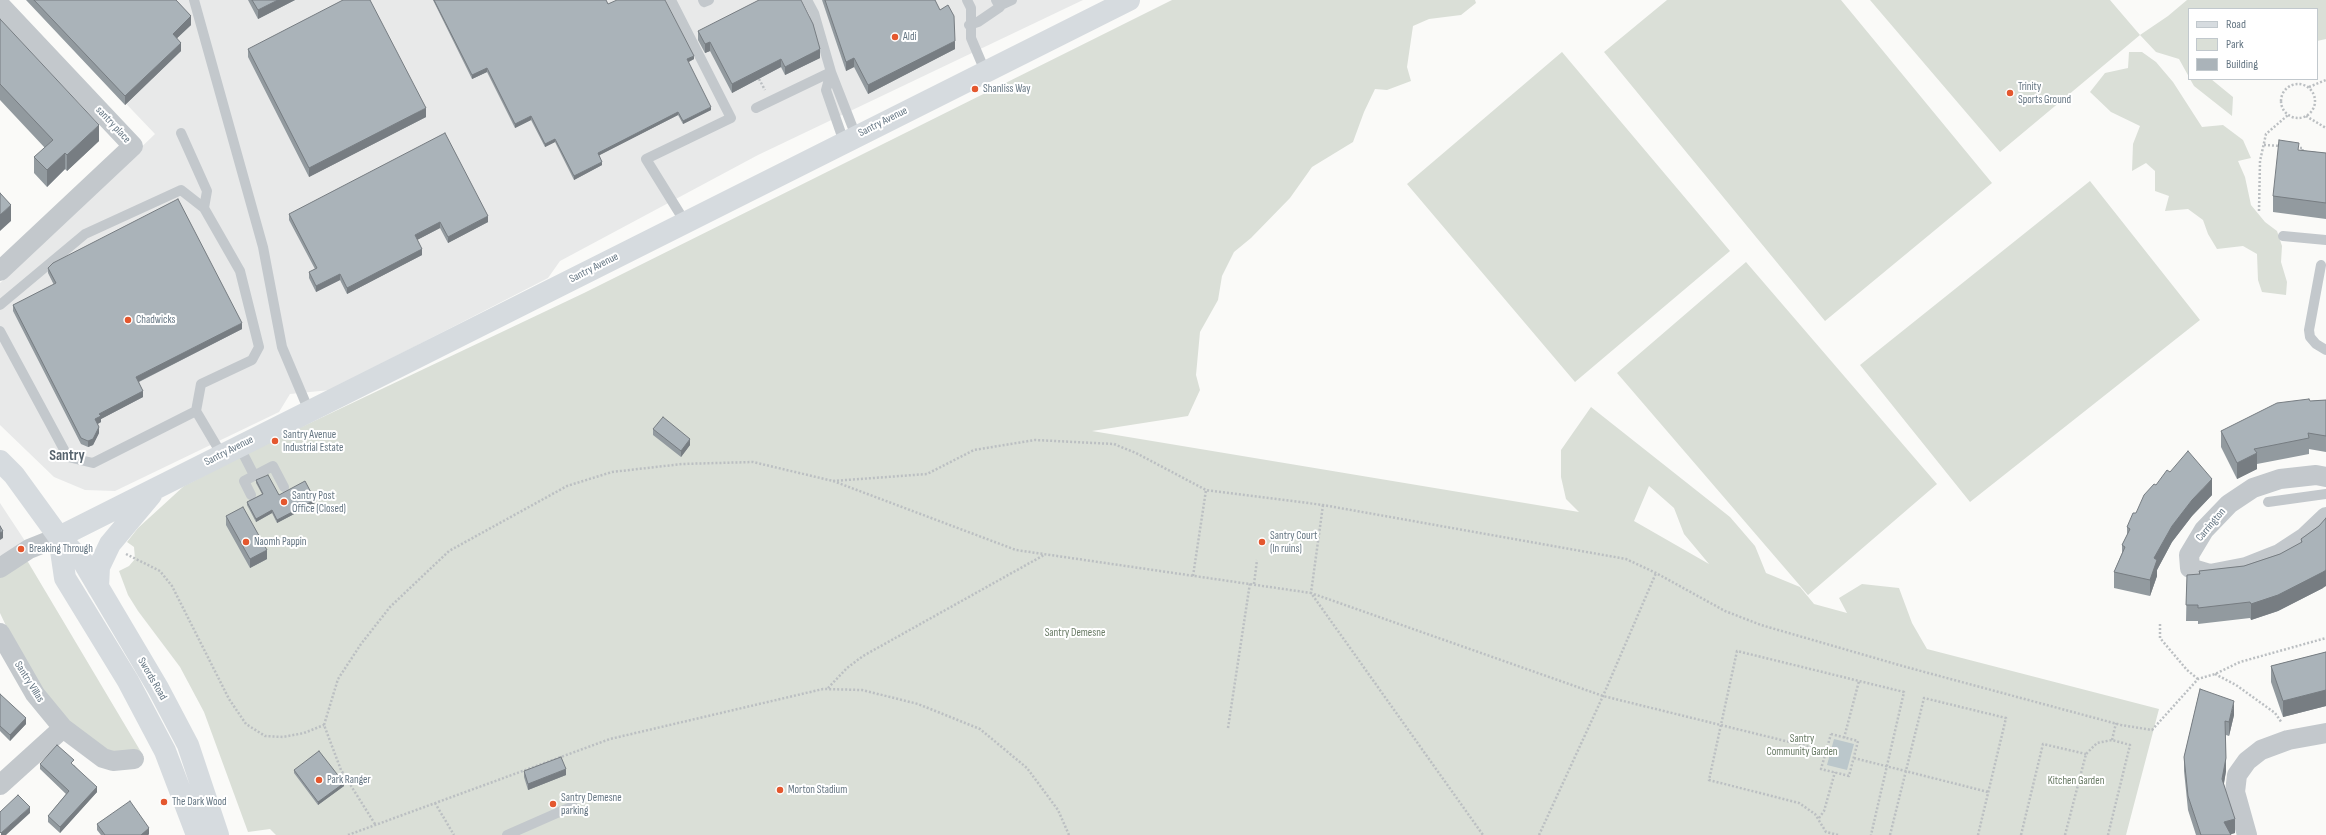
<!DOCTYPE html>
<html>
<head>
<meta charset="utf-8">
<style>
  body { margin:0 }
  #map { position:relative; width:2326px; height:835px; overflow:hidden; background:#fafaf8; font-family:"Sofia Sans Condensed",sans-serif }
  canvas { display:block }
  .legend { position:absolute; left:2188px; top:8px; width:130px; height:72px; box-sizing:border-box; background:#fff; border:1px solid #c1c8cd; margin:0; padding:5px 7px; list-style:none; font-size:12px; color:#657683 }
  .legend li { display:flex; align-items:center; gap:8px; height:20px }
  .legend b { width:20px; border:1px solid #c1c8cd }
</style>
</head>
<body>
<div id="map">
<canvas width="2326" height="835"></canvas>
<ul class="legend">
<li><b style="height:5px;background:#d6dbdf"></b>Road</li>
<li><b style="height:11px;background:#dadfd7"></b>Park</li>
<li><b style="height:11px;background:#aab3b9"></b>Building</li>
</ul>
</div>
<script>
const ctx = document.querySelector('canvas').getContext('2d');
ctx.lineJoin = 'round';
function fillPath(path, color) { ctx.fillStyle = color; ctx.fill(path, 'evenodd'); }
const poly = rows => new Path2D(rows.map(r => 'M' + r).join(''));
function strokePath(path, color, width, dash) { ctx.strokeStyle = color; ctx.lineWidth = width; ctx.lineCap = dash ? 'butt' : 'round'; ctx.setLineDash(dash || []); ctx.stroke(path); }
function label(font, color, halo, rows, align = 'center') {
  ctx.font = font + ' "Sofia Sans Condensed",sans-serif'; ctx.lineWidth = 4; ctx.setLineDash([]); ctx.textBaseline = 'middle'; ctx.strokeStyle = halo; ctx.fillStyle = color; for (const [text, x, y, turn = 0] of rows) {
    ctx.save(); ctx.translate(x, y); ctx.rotate((+turn || 0) * Math.PI / 180); ctx.textAlign = isNaN(turn) ? turn : align; if (halo) ctx.strokeText(text, 0, 0); ctx.fillText(text, 0, 0); ctx.restore();
  }
}
fillPath(poly([
  [27,0,1083,0,758,155,560,261,548,278,330,390,290,394,279,412,115,491,85,490,54,477,0,425,0,283,155,134],
  [0,503,27,544,0,556]
]), '#e8e9e9');
fillPath(poly([
  [1172,0,1475,0,1476,3,1461,15,1429,19,1413,26,1407,67,1411,81,1387,90,1375,89,1364,112,1353,142,1312,167,1290,198,1251,238,1234,252,1222,276,1218,300,1200,332,1196,375,1200,390,1188,416,1092,431,1579,512,1566,499,1561,477,1561,450,1591,407,1730,517,1755,546,1766,573,1800,587,1814,604,1847,613,1839,598,1862,584,1899,588,1912,623,1927,649,2159,709,2126,835,276,835,270,829,248,832,204,712,180,667,138,611,128,595,119,571,129,566,135,559,134,547,127,542,138,528,184,486,270,442,584,293],
  [1649,486,1674,508,1684,534,1709,564,1634,521],
  [1667,0,1841,0,1992,183,1825,321,1604,52],
  [1870,0,2110,0,2140,35,2168,16,2187,0,2326,0,2326,39,2317,41,2317,9,2189,9,2189,77,2179,59,2156,52,2140,35,2000,152],
  [1562,52,1730,251,1575,382,1407,184],
  [2129,52,2142,52,2156,62,2173,82,2202,127,2223,125,2243,140,2251,158,2238,161,2245,177,2251,205,2265,222,2277,231,2282,246,2281,262,2287,282,2286,295,2262,292,2258,280,2257,254,2243,246,2217,249,2208,234,2203,220,2188,209,2165,211,2169,196,2155,191,2155,171,2146,163,2132,171,2133,144,2140,126,2111,112,2090,92,2105,73,2128,68],
  [2190,79,2211,79,2233,97,2232,116,2194,86],
  [2090,181,2200,320,1970,502,1860,365],
  [1746,262,1937,484,1808,595,1617,373],
  [12,562,28,562,144,757,134,759,106,759,57,713,27,671,0,613,0,572]
]), '#dadfd7');
fillPath(poly([
  [1834,739,1854,744,1847,770,1827,765]
]), '#bbc7cb');
strokePath(poly([
  [759,79,765,90],
  '2281 101a17 17 0 1 1 34 0a17 17 0 1 1-34 0Z',
  [2309,87,2326,80],
  [2306,116,2326,128],
  [2264,145,2281,146],
  [2296,148,2303,148,2302,152],
  [2259,211,2260,161,2266,134,2288,115],
  [833,481,927,474,974,450,1035,440,1114,444,1136,453,1206,490,1323,505,1626,559,1656,573,1725,611,1761,625,1906,667,2121,725,2152,730,2198,679,2215,674,2240,662,2326,638],
  [1323,505,1311,593,1603,696,1826,751],
  [126,554,160,571,172,586,229,699,246,724,265,736,283,737,304,733,324,725],
  [1193,576,1206,490],
  [1254,584,1257,560],
  [2160,624,2160,638,2187,670,2198,679],
  [2215,674,2236,685,2275,713,2282,723],
  [828,688,847,668,863,656,1044,555],
  [1228,728,1250,583],
  [1831,734,1858,741,1849,776,1821,769,1831,734],
  [1844,738,1859,681],
  [2112,740,2116,723],
  [1854,758,1988,792],
  [435,803,454,835],
  [1819,818,1824,811,1835,772],
  [375,824,341,770,324,725,338,679,361,644,390,607,449,551,567,486,612,472,682,464,753,462,833,481,1016,550,1311,593,1483,835],
  [348,835,610,739,823,689,862,690,918,704,980,729,1027,768,1058,810,1069,835],
  [1539,835,1603,696,1656,573],
  [1838,835,1826,832,1815,814,1799,803,1709,780,1737,651,1904,692,1871,835],
  [1890,835,1924,698,2006,718,1978,835],
  [2021,835,2043,744,2086,754],
  [2065,835,2086,754,2097,743,2112,740,2130,745,2108,835]
]), '#bbbfc2', 2.5, [2, 2]);
strokePath(poly([
  [194,0,263,247,282,347,309,411],
  [671,0,731,118,646,159,685,222],
  [703,0,704,2,709,0],
  [967,0,971,8,971,38,985,71],
  [999,6,1012,0],
  [969,25,978,22,1000,7,996,0],
  [756,108,831,72,814,13,807,0],
  [181,133,207,191,204,208],
  [844,142,826,90,831,72,856,136],
  [2283,236,2326,240],
  [2321,265,2309,330,2310,337,2316,344,2326,350],
  [0,305,85,234,181,190,204,208,240,271,259,347,252,360,201,384,196,411,222,455],
  [0,331,68,457,93,463,196,411],
  [239,446,254,475],
  [251,495,244,481,273,466,284,487],
  [2268,502,2326,494],
  [507,835,573,806]
]), '#c3c8cc', 10);
strokePath(poly([
  [0,5,133,146,0,271],
  [2326,477,2316,475,2280,479,2253,488,2229,504,2204,530,2189,555,2190,568,2210,574,2246,567,2279,554,2305,537,2326,517],
  [0,568,29,549,59,537],
  [0,633,35,694,63,728,103,758,113,761,134,759],
  [0,785,63,728],
  [2247,835,2235,792,2237,775,2247,761,2261,750,2288,740,2326,733]
]), '#c3c8cc', 20);
strokePath(poly([
  [0,461,14,475,59,537,84,563,158,688,188,745,218,835],
  [59,537,1129,0],
  [59,537,65,578,128,681,165,751,197,835],
  [98,587,99,567,110,544,151,495]
]), '#d6dbdf', 22);
fillPath(poly([
  [26,0,176,0,191,25,177,38,181,51,125,105],
  [248,0,295,0,258,19],
  [433,0,606,0,608,4,694,59,688,62,711,110,683,124,678,115,599,155,602,165,574,180,555,142,545,147,531,120,515,128,487,72,472,79],
  [822,0,935,0,955,49,868,94,854,67,846,71],
  [0,19,99,141,67,171,65,169,47,187,34,173,34,157,45,148,0,100],
  [698,31,820,58,785,75,781,67,732,93,710,51,705,53,698,40],
  [248,49,426,117,309,177,248,57],
  [2299,150,2326,153,2326,219,2273,212,2273,196],
  [289,214,488,222,448,243,440,228,417,240,422,255,347,294,340,280,316,292,309,278,309,272,315,269,289,220],
  [48,268,242,329,139,382,143,397,101,419,101,422,98,424,99,433,93,445,88,447,81,444,13,311,13,305,54,285,48,273],
  [2326,400,2326,452,2309,449,2309,454,2257,464,2257,469,2237,479,2221,447,2221,431,2310,401],
  [653,429,690,445,681,457,653,435],
  [2170,472,2212,495,2192,516,2172,542,2157,570,2157,576,2150,596,2114,588,2114,572,2122,553,2122,545,2127,535,2127,527,2156,485],
  [256,480,279,495,315,503,277,523,272,513,256,522,247,505,247,502,262,494,256,483],
  [226,516,267,559,250,568,226,525],
  [2319,526,2323,588,2278,611,2251,620,2250,618,2198,624,2198,621,2186,621,2187,575,2199,575,2199,571,2244,566,2280,554,2301,543,2301,539],
  [2326,652,2326,706,2283,717,2271,682,2271,666],
  [2200,689,2234,715,2229,736,2226,735,2226,771,2224,784,2235,833,2230,834,2231,835,2196,835,2188,810,2184,771,2184,757],
  [0,694,26,724,10,741,0,731],
  [40,764,74,765,97,792,60,833,48,822,48,816,66,794,40,769],
  [294,770,344,786,318,805,294,773],
  [524,771,566,775,528,790,524,777],
  [97,824,149,834,148,835,101,835,97,830]
]), '#929a9f');
fillPath(poly([
  [278,0,295,0,258,19,258,10],
  [191,16,191,25,173,42,173,34],
  [955,41,955,49,868,94,868,85],
  [710,42,710,51,705,53,705,44],
  [181,43,181,51,125,105,125,96],
  [820,49,820,58,785,75,785,67],
  [694,56,694,59,687,63,687,59],
  [854,58,854,67,846,71,846,62],
  [781,59,781,67,732,93,732,84],
  [487,68,487,72,472,79,472,75],
  [711,107,711,110,683,124,683,121],
  [426,108,426,117,309,177,309,168],
  [678,112,678,115,598,156,598,153],
  [531,116,531,120,515,128,515,124],
  [99,125,99,141,67,171,67,155],
  [555,139,555,142,545,147,545,144],
  [65,153,65,169,47,187,47,170],
  [602,162,602,165,574,180,574,176],
  [11,205,11,221,0,231,0,215],
  [488,216,488,222,448,243,448,237],
  [440,222,440,228,415,241,415,235],
  [422,249,422,255,347,294,347,288],
  [340,274,340,280,316,292,316,286],
  [242,323,242,329,136,383,136,377],
  [143,391,143,397,101,419,101,422,95,425,95,419,99,414],
  [99,427,99,433,93,445,88,447,88,441],
  [690,439,690,445,681,457,681,451],
  [2257,453,2257,469,2237,479,2237,463],
  [2212,479,2212,495,2192,516,2172,542,2157,570,2157,576,2150,596,2150,580,2154,558,2172,526,2192,500],
  [315,500,315,503,277,523,277,520],
  [272,510,272,513,256,522,256,519],
  [3,531,3,538,0,540,0,533],
  [267,550,267,559,250,568,250,559],
  [2326,570,2326,586,2323,588,2278,611,2251,620,2251,604],
  [2326,690,2326,706,2283,717,2283,701],
  [2234,701,2234,715,2229,736,2229,722],
  [26,718,26,724,10,741,10,735],
  [2226,758,2226,771,2222,793,2222,779],
  [566,769,566,775,528,790,528,784],
  [344,783,344,786,318,805,318,802],
  [97,787,97,792,60,833,60,827],
  [30,807,30,813,6,835,1,835,1,833],
  [2235,819,2235,833,2228,835,2224,822],
  [149,828,149,834,148,835,140,835]
]), '#777d82');
const building = poly([
  [34,0,176,0,191,16,173,34,181,43,125,96,34,0],
  [252,0,278,0,258,10,252,0],
  [343,0,370,0,426,108,309,168,248,49,343,0],
  [434,0,606,0,608,4,617,0,665,0,694,56,687,59,711,107,683,121,678,112,598,153,602,162,574,176,555,139,545,144,531,116,515,124,487,68,472,75,434,0],
  [759,0,801,0,813,24,820,49,785,67,781,59,732,84,710,42,705,44,698,31,759,0],
  [825,0,935,0,940,10,948,5,954,16,955,41,868,85,854,58,846,62,825,0],
  [0,19,99,125,67,155,65,153,47,170,34,157,53,140,0,84,0,19],
  [445,133,488,216,448,237,440,222,415,235,422,249,347,288,340,274,316,286,309,272,317,268,289,214,445,133],
  [2279,140,2299,143,2298,150,2326,153,2326,203,2273,196,2279,140],
  [0,193,11,205,0,215,0,193],
  [178,199,242,323,136,377,143,391,99,414,101,416,95,419,99,427,93,439,88,441,81,438,13,305,56,283,48,268,53,263,178,199],
  [2309,399,2310,401,2326,400,2326,436,2308,433,2309,438,2254,449,2257,453,2237,463,2221,431,2277,403,2309,399],
  [663,417,690,439,681,451,653,429,663,417],
  [2188,451,2212,479,2192,500,2172,526,2154,558,2157,560,2150,580,2114,572,2125,547,2122,545,2130,529,2127,527,2133,513,2136,513,2144,495,2154,484,2156,485,2167,470,2170,472,2188,451],
  [268,475,279,495,305,481,315,500,277,520,272,510,256,519,247,502,263,494,256,480,268,475],
  [243,507,267,550,250,559,226,516,243,507],
  [2326,518,2326,570,2323,572,2278,595,2251,604,2250,602,2198,608,2198,605,2186,605,2187,575,2200,574,2199,571,2244,566,2280,554,2302,542,2301,539,2319,526,2326,518],
  [0,526,3,531,0,533,0,526],
  [2326,652,2326,690,2283,701,2271,666,2326,652],
  [2200,689,2234,701,2229,722,2225,721,2226,758,2222,779,2235,819,2224,822,2231,835,2201,835,2188,796,2184,757,2200,689],
  [0,694,26,718,10,735,0,726,0,694],
  [57,745,74,760,71,763,97,787,60,827,48,816,69,791,40,764,57,745],
  [319,751,344,783,318,802,294,770,319,751],
  [561,757,566,769,528,784,524,771,561,757],
  [18,795,30,807,1,833,0,832,0,812,18,795],
  [130,801,149,828,141,835,105,835,97,824,130,801]
]);
fillPath(building, '#aab3b9');
strokePath(building, '#777d82', 1);
for (const [x, y, r, color] of [
  [895,37,4,"#e4572e"],
  [975,89,4,"#e4572e"],
  [2010,93,4,"#e4572e"],
  [128,320,4,"#e4572e"],
  [275,441,4,"#e4572e"],
  [284,502,4,"#e4572e"],
  [246,542,4,"#e4572e"],
  [1262,542,4,"#e4572e"],
  [21,549,4,"#e4572e"],
  [319,780,4,"#e4572e"],
  [780,790,4,"#e4572e"],
  [164,802,4,"#e4572e"],
  [553,804,4,"#e4572e"]
]) { const dot = new Path2D(); dot.arc(x, y, r, 0, 2 * Math.PI); ctx.fillStyle = color; ctx.fill(dot); strokePath(dot, '#fff', 1.5); }
label('11px', '#657683', '#fff', [
  ["Aldi",903,37],
  ["Trinity",2018,87],
  ["Sports Ground",2018,100],
  ["Shanliss Way",983,89],
  ["Chadwicks",136,320],
  ["Santry Avenue",283,435],
  ["Industrial Estate",283,448],
  ["Santry Post",292,496],
  ["Office (Closed)",292,509],
  ["Santry Court",1270,536],
  ["(In ruins)",1270,549],
  ["Naomh Pappin",254,542],
  ["Breaking Through",29,549],
  ["Park Ranger",327,780],
  ["Morton Stadium",788,790],
  ["Santry Demesne",561,798],
  ["parking",561,811],
  ["The Dark Wood",172,802]
], 'left');
label('11px', '#657683', '#fff', [
  ["Santry Avenue",883,122,-27],
  ["santry place",113,125,47],
  ["Santry Avenue",594,268,-27],
  ["Santry Avenue",229,451,-27],
  ["Carrington",2211,525,-50],
  ["Swords Road",152,679,60],
  ["Santry Villas",29,682,58]
]);
label('11px', '#687a64', '#fff', [
  ["Santry Demesne",1075,633],
  ["Santry",1802,739],
  ["Community Garden",1802,752],
  ["Kitchen Garden",2076,781]
]);
label('bold 15px', '#57646e', '#fff', [
  ["Santry",67,456]
]);
</script>
</body>
</html>
